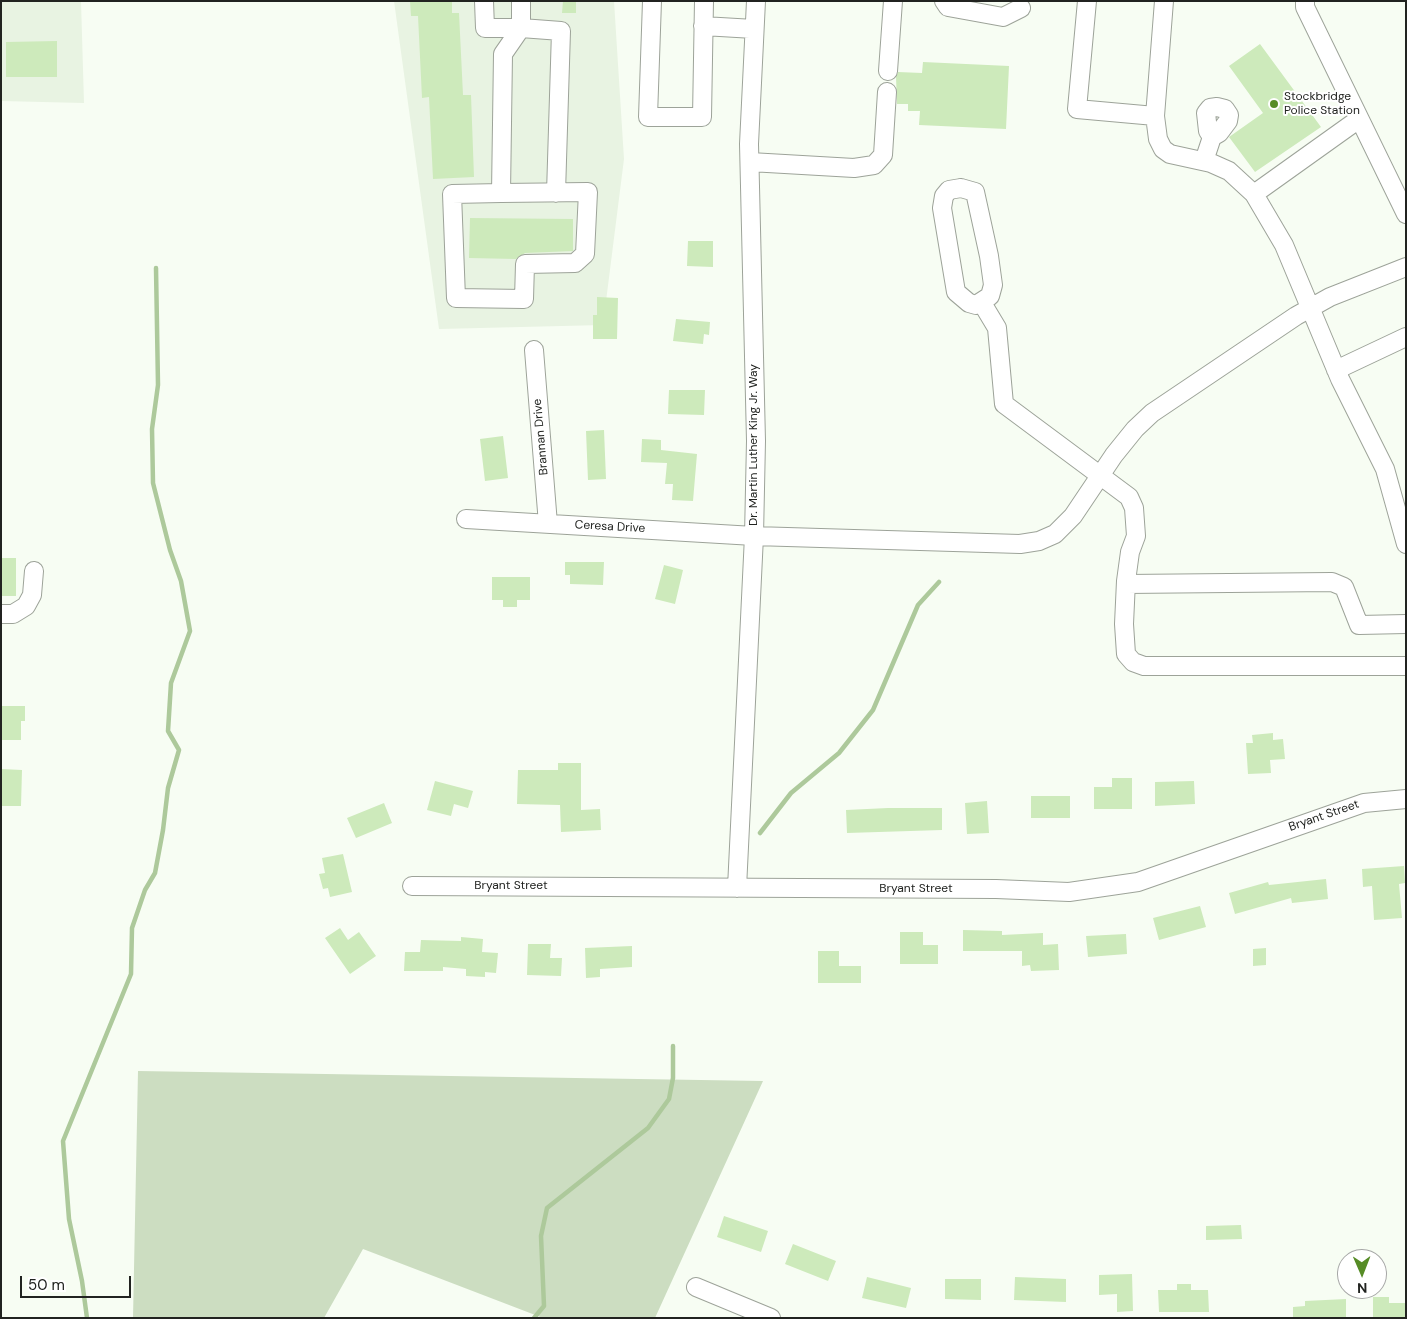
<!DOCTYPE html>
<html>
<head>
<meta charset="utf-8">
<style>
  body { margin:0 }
  #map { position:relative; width:1407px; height:1319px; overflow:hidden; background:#f7fdf3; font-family:"DM Sans",sans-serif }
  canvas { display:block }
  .frame { position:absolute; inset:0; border:2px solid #212320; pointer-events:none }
  .north { position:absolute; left:1337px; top:1249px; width:50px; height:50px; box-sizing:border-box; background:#fff; border:1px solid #a6a7a6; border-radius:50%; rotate:179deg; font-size:14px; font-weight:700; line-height:20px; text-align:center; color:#212320 }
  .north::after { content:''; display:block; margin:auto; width:18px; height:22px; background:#568c26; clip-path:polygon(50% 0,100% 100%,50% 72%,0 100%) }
  .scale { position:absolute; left:20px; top:1276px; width:111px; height:22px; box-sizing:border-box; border:2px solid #212320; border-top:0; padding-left:6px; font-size:15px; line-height:18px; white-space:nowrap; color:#212320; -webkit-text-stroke:4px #fff; paint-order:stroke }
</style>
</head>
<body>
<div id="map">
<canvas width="1407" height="1319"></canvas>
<div class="frame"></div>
<div class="north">N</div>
<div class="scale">50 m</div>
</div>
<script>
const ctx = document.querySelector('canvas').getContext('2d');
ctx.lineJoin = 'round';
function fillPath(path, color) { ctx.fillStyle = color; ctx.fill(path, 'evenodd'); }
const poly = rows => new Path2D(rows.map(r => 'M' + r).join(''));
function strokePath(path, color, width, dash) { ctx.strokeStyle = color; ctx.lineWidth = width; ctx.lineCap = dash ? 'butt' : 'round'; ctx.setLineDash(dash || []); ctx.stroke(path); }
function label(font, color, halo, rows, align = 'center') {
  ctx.font = font + ' "DM Sans",sans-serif'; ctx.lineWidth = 4; ctx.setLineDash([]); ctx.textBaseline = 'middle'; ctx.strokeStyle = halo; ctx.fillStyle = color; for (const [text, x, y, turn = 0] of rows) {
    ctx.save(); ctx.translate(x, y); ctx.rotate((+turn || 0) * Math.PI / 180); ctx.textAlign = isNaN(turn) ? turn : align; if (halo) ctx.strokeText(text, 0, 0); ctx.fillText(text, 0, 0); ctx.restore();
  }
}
fillPath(poly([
  [1,1,81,1,84,103,1,101],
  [394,1,614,1,624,159,603,325,439,329]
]), '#e8f3e2');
fillPath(poly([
  [138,1071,763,1081,655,1318,543,1318,363,1249,324,1318,133,1318]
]), '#ccddc1');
strokePath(poly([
  [760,833,791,793,839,753,873,710,918,605,939,582],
  [87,1318,82,1281,69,1219,63,1141,131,974,132,928,145,890,155,873,163,830,168,788,179,750,168,731,171,683,190,631,181,581,170,550,153,483,152,429,158,385,156,268],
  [534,1318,544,1306,541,1236,547,1208,648,1128,669,1099,673,1078,673,1046]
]), '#adc99b', 4.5);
fillPath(poly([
  [410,1,452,1,452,13,459,13,463,95,471,95,474,177,433,179,429,97,422,98,418,16,411,16],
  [563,1,576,1,576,13,562,13],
  [57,41,57,77,6,77,6,42],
  [1260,44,1321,127,1255,172,1229,137,1263,113,1229,66],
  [923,62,1009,66,1006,129,919,125,920,111,908,111,908,104,897,104,896,77,898,72,922,73],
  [470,218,573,219,573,251,525,253,516,259,469,258],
  [688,241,713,241,713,267,687,266],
  [597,297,618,298,617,339,593,339,593,315,597,315],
  [676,319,710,322,709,335,704,334,703,344,673,341],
  [669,390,705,390,704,415,668,414],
  [604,430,606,479,588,480,586,431],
  [503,436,508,478,485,481,480,439],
  [642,439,661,440,661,450,697,454,693,501,672,500,673,484,665,484,667,463,641,462],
  [1,558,16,558,16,596,1,596],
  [565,562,604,562,603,585,570,584,570,575,565,575],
  [664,565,683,570,675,604,655,599],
  [492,577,530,577,530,600,517,600,517,607,503,607,503,600,492,600],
  [1,706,25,706,25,721,21,721,21,740,1,740],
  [1273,733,1273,740,1283,739,1285,759,1270,760,1271,773,1248,774,1246,743,1253,743,1252,735],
  [558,763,581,763,581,810,600,809,601,830,561,832,560,805,517,804,518,770,558,770],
  [1,769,22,770,21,806,1,806],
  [1112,778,1132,778,1132,809,1094,809,1094,787,1112,787],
  [435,781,473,791,468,808,454,804,451,816,427,810],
  [1194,781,1195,804,1155,806,1155,782],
  [1031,796,1070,796,1070,818,1031,818],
  [987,801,989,833,967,834,965,803],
  [384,803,392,823,356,838,347,818],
  [888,808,942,808,942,830,847,833,846,810],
  [343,854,352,892,330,897,328,888,323,889,319,874,325,873,322,858],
  [1404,866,1405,883,1399,884,1402,918,1374,920,1372,886,1363,887,1362,869],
  [1326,879,1328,899,1292,903,1291,898,1235,914,1229,893,1268,882,1269,885],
  [1200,906,1206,927,1159,940,1153,918],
  [340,928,348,940,359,932,376,956,350,974,325,938],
  [963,930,1002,931,1002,935,1043,933,1043,945,1058,944,1059,970,1031,971,1030,965,1022,966,1022,951,963,951],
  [900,932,923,932,923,945,938,945,938,964,900,964],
  [1126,934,1127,954,1088,957,1086,936],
  [461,937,483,939,482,952,498,953,496,973,485,972,485,977,466,976,466,969,443,967,443,971,404,971,405,952,420,952,421,940,461,941],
  [528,944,551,944,550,958,562,958,561,976,527,975],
  [632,946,632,967,600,969,600,977,586,978,585,948],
  [1266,948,1266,965,1253,966,1253,949],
  [818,951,839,951,839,966,861,966,861,983,818,983],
  [724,1216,768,1231,761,1252,717,1237],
  [1241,1225,1242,1239,1206,1240,1206,1226],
  [793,1244,836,1261,828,1281,785,1264],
  [1132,1274,1133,1311,1117,1312,1117,1294,1099,1295,1099,1275],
  [867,1277,911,1288,906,1308,862,1298],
  [1015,1277,1066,1279,1066,1302,1014,1300],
  [945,1279,981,1279,981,1300,945,1299],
  [1177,1284,1191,1284,1191,1290,1208,1290,1209,1312,1159,1312,1158,1290,1177,1290],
  [1373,1297,1389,1297,1389,1303,1405,1303,1405,1318,1373,1318],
  [1346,1299,1346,1318,1293,1318,1293,1307,1305,1306,1305,1301]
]), '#cdeabb');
const minor = poly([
  [484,1,485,28,521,28,561,31,556,193],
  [652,1,648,117,702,117,704,1],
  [944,1,948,7,1003,17,1021,8],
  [1087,1,1077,109,1155,116,1164,1],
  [1305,1,1305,7,1406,214],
  [703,26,754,29],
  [888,71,893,1],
  [1155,116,1158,139,1163,149,1170,154,1211,163,1229,171,1254,194,1284,245,1340,379,1385,469,1406,544],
  [1204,161,1212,137,1219,133,1228,121,1229,115,1225,109,1217,107,1210,108,1206,113,1208,131,1212,137],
  [750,162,854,168,874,165,883,155,887,92],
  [961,188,975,192,989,256,993,285,990,296,976,305,969,303,956,292,942,208,944,196,949,190,961,188],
  [501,193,588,192,585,254,575,263,525,264,524,299,456,298,452,194,501,193,503,54,521,28,521,1],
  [1254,194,1359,119],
  [982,303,997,328,1004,404,1129,497,1134,508,1136,536,1130,552,1126,581,1124,624,1126,654,1133,662,1144,666,1406,666],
  [534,350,548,524],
  [1336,370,1406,337],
  [466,519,754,536,1020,544,1039,541,1055,534,1073,516,1114,455,1135,429,1152,413,1296,316,1330,297,1406,267],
  [1126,584,1332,582,1344,587,1359,625,1406,624],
  [1,614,13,614,26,606,32,595,34,571],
  [412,886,996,889,1069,892,1138,882,1364,803,1406,799],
  [737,888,754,536,756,441,749,144,756,1],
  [696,1287,771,1318]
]);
strokePath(minor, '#9da399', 20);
strokePath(minor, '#fff', 18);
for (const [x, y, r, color] of [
  [1274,104,5,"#568c26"]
]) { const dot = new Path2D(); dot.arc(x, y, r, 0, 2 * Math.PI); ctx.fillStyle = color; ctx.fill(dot); strokePath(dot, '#fff', 2); }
label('12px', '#212320', '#fff', [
  ["Stockbridge",1284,97],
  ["Police Station",1284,111]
], 'left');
label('12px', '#212320', '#fff', [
  ["Brannan Drive",541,437,-95],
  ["Dr. Martin Luther King Jr. Way",754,445,-90],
  ["Ceresa Drive",610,527,3],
  ["Bryant Street",1324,816,-19],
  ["Bryant Street",511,886],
  ["Bryant Street",916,889]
]);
</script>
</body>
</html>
